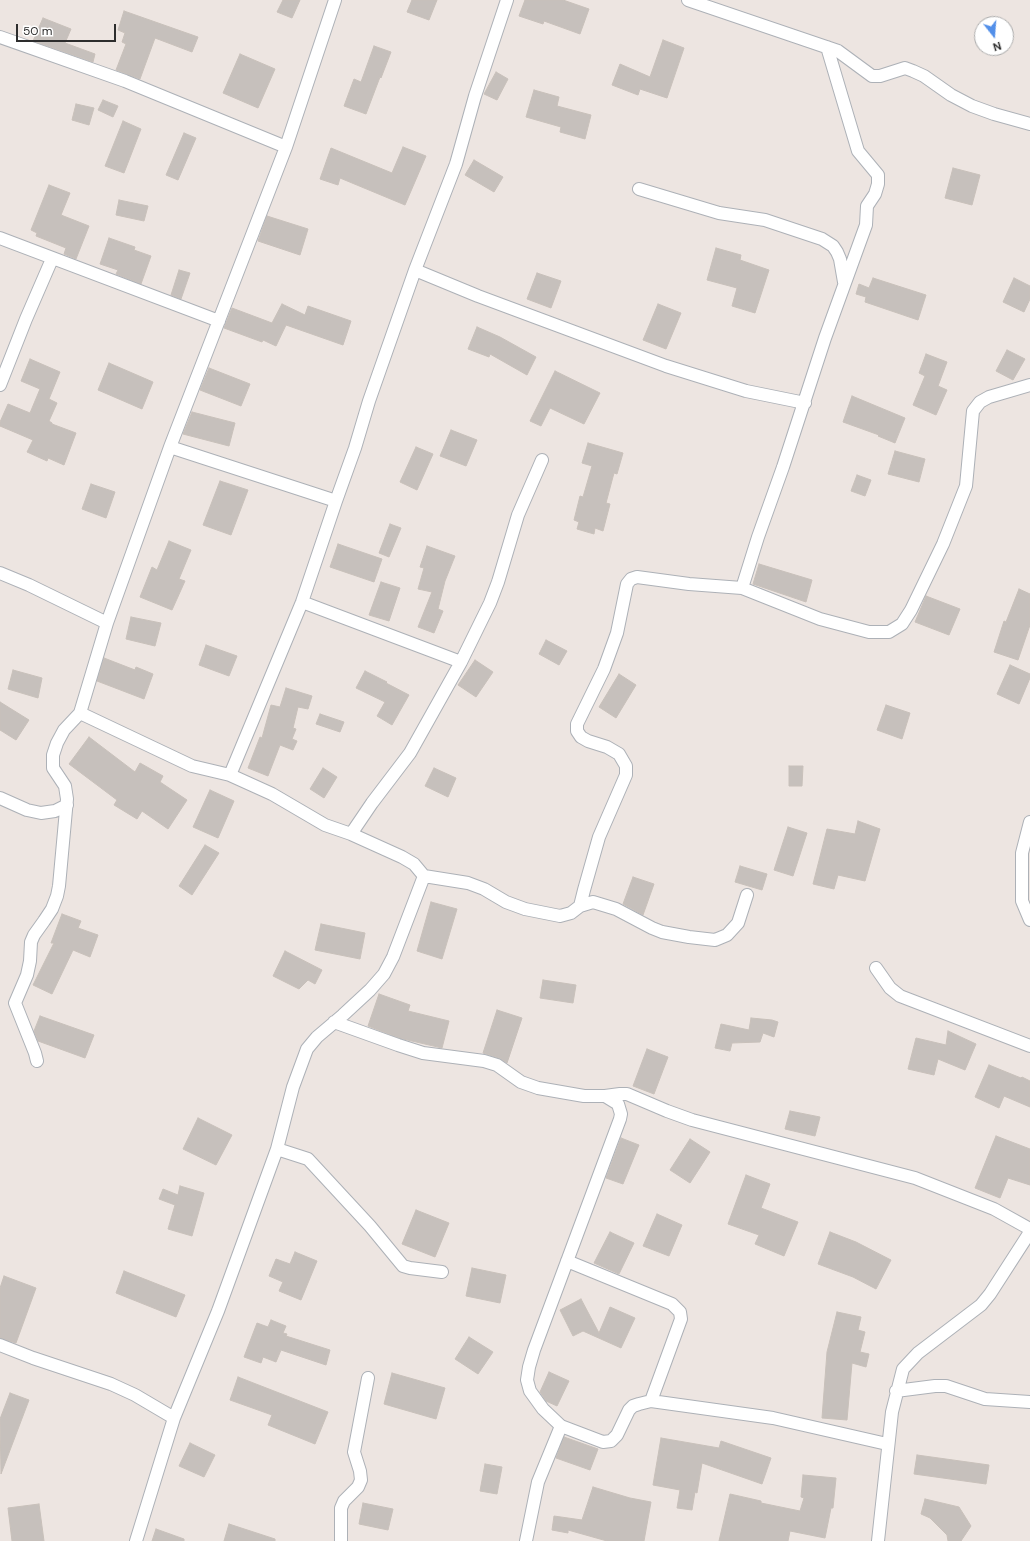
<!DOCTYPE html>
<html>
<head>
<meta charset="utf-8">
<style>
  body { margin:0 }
  #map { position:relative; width:1030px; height:1541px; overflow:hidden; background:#ede5e1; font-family:"DM Sans",sans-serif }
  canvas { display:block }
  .north { position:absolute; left:974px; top:16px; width:40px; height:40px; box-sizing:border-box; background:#fff; border:1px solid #ababab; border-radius:50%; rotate:163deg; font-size:11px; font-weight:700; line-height:16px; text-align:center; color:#2d2d2d }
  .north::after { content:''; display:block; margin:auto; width:14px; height:18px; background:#528fe9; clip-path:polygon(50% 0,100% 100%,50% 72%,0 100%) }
  .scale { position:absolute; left:16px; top:24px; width:100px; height:18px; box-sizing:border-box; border:2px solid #2d2d2d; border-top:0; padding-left:5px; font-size:12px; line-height:14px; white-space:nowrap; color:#2d2d2d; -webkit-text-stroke:3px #fff; paint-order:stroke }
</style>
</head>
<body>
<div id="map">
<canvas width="1030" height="1541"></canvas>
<div class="north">N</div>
<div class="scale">50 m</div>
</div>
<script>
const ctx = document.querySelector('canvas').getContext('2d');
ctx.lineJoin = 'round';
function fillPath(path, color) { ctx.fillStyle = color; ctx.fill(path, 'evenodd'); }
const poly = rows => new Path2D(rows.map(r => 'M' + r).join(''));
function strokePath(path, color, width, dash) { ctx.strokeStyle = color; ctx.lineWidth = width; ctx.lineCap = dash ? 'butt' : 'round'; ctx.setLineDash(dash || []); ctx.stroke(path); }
const building = poly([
  [283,0,300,0,292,18,277,12,283,0],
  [412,0,437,0,429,20,407,12,412,0],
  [525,0,563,0,589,9,580,34,544,21,543,24,519,16,525,0],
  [124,11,198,37,192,52,155,38,140,79,116,70,126,44,122,42,125,33,118,30,124,11],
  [43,18,71,29,65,43,95,54,93,62,33,41,43,18],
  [663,40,684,48,667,98,640,89,638,95,612,85,620,64,650,77,663,40],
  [374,46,391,52,381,78,380,77,366,114,344,106,354,79,361,82,374,46],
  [240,54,275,69,258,108,223,93,240,54],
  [496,72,508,79,497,100,484,94,496,72],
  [534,90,559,97,557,106,591,115,585,139,560,132,561,127,526,117,534,90],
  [103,100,118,106,113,117,98,110,103,100],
  [76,104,94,108,89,125,72,120,76,104],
  [123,121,141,129,124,173,105,166,123,121],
  [184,133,196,138,178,180,166,175,184,133],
  [403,147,426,156,405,205,340,178,338,185,320,179,331,148,392,173,403,147],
  [474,160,503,177,494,192,465,175,474,160],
  [953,168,980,175,972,205,945,198,953,168],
  [49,185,70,193,61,215,89,226,76,259,64,254,66,248,36,236,37,233,31,230,49,185],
  [119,200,148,206,144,221,116,215,119,200],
  [267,216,308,229,300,255,258,241,267,216],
  [109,238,135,247,134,250,151,256,141,284,116,274,118,270,100,264,109,238],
  [716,248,741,255,740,260,769,270,755,313,732,306,737,288,707,280,716,248],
  [179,270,190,273,181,299,171,295,179,270],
  [537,273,561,281,551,308,527,299,537,273],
  [873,278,926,295,918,320,865,302,866,297,856,294,859,284,869,288,873,278],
  [1014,278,1030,286,1030,299,1024,312,1003,302,1014,278],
  [282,304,305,315,308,306,351,321,343,345,286,325,276,346,263,340,262,342,224,328,232,308,272,323,282,304],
  [658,304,681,313,666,349,643,340,658,304],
  [477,327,500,337,536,357,527,375,490,354,489,357,468,349,477,327],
  [1007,350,1025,359,1013,380,996,371,1007,350],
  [926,354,947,362,938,386,947,390,936,415,913,405,925,376,919,373,926,354],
  [30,359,60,372,49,399,57,403,49,421,52,423,52,424,76,433,64,465,48,458,47,461,27,452,33,440,0,426,0,422,8,404,30,413,40,389,21,381,30,359],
  [109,363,153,382,142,409,98,390,109,363],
  [209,368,250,384,241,406,200,390,209,368],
  [555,371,600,393,584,424,550,408,541,426,530,421,555,371],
  [852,396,905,418,895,443,878,436,879,435,843,422,852,396],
  [192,412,235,423,229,446,183,434,192,412],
  [451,430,477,440,466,466,440,456,451,430],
  [588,443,623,453,617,474,614,473,606,503,610,504,603,531,595,528,594,534,577,529,579,522,574,520,580,496,583,497,592,466,582,463,588,443],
  [416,447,433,454,417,490,400,482,416,447],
  [895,451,925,459,919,482,888,474,895,451],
  [857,475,871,480,865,496,851,491,857,475],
  [220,481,248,490,231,535,203,525,220,481],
  [91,484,115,492,106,518,82,509,91,484],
  [390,524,401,528,389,557,379,553,390,524],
  [169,541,191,550,179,579,185,581,172,610,140,597,152,567,157,570,169,541],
  [338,544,382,559,374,582,330,567,338,544],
  [427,546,455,556,445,581,438,609,443,611,434,633,418,627,432,592,418,589,424,568,420,567,427,546],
  [759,564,812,580,806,602,753,584,759,564],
  [381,582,400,588,389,621,369,615,381,582],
  [1019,589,1030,594,1030,625,1018,660,994,652,1004,621,1006,622,1019,589],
  [926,596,960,609,949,635,915,622,926,596],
  [131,617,161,623,155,646,126,639,131,617],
  [546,640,567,651,559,665,539,654,546,640],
  [206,645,237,656,229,676,199,665,206,645],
  [104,658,135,670,136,667,153,674,144,699,97,681,104,658],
  [475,660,493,672,476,697,458,685,475,660],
  [1010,665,1030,674,1030,678,1019,704,997,694,1010,665],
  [13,670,42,678,38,698,8,689,13,670],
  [365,671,387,682,386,683,409,695,392,725,377,716,385,702,356,688,365,671],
  [619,674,636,685,616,718,599,707,619,674],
  [286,688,312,696,308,709,298,707,293,728,296,729,292,739,297,741,293,750,280,745,268,776,248,768,260,737,262,738,271,705,280,707,286,688],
  [0,702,29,720,16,740,0,730,0,702],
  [886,705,910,713,902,739,877,730,886,705],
  [320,714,344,722,340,732,316,724,320,714],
  [89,737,135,772,140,763,163,776,160,782,187,800,168,829,142,811,137,819,114,805,117,800,69,764,89,737],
  [789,766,803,766,802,786,789,786,789,766],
  [323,768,337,777,324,798,310,789,323,768],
  [434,768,456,778,448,797,425,786,434,768],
  [210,790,234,801,218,838,193,827,210,790],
  [858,821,880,829,865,881,838,875,834,889,813,884,827,829,855,834,858,821],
  [788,827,807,833,793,876,774,870,788,827],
  [205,845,219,853,192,895,179,886,205,845],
  [740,866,767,874,762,890,735,882,740,866],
  [633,877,654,884,643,915,623,904,633,877],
  [431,902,457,909,442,959,417,951,431,902],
  [62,914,81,921,78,928,98,935,90,957,73,950,52,994,33,985,54,943,51,943,62,914],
  [321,924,365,933,360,959,315,950,321,924],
  [285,951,322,970,315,984,308,980,299,989,273,976,285,951],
  [543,980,576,985,573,1003,540,998,543,980],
  [379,994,410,1005,408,1011,449,1021,442,1048,399,1038,368,1026,379,994],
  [497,1010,522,1018,507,1063,499,1058,483,1053,497,1010],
  [40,1016,94,1035,85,1058,38,1041,34,1031,40,1016],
  [751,1018,772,1020,778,1022,774,1037,763,1033,760,1042,732,1043,730,1051,715,1048,721,1024,749,1030,751,1018],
  [948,1031,976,1044,965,1070,938,1059,934,1075,908,1069,916,1038,946,1045,948,1031],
  [647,1049,668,1057,654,1094,633,1086,647,1049],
  [989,1065,1021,1078,1022,1077,1030,1081,1030,1107,1004,1096,999,1108,975,1097,989,1065],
  [790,1111,820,1117,815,1136,785,1129,790,1111],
  [198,1118,232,1135,216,1165,183,1149,198,1118],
  [996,1136,1030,1149,1030,1185,1008,1178,1000,1198,975,1188,996,1136],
  [621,1138,639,1145,623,1184,606,1178,621,1138],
  [690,1139,710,1152,690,1183,670,1170,690,1139],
  [746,1175,770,1184,761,1208,798,1222,784,1256,755,1244,759,1235,728,1224,746,1175],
  [180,1186,204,1193,192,1236,168,1229,175,1205,159,1199,163,1189,178,1195,180,1186],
  [416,1210,449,1223,435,1257,402,1244,416,1210],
  [657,1214,682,1225,669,1256,643,1246,657,1214],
  [610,1232,634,1243,619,1274,594,1263,610,1232],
  [830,1232,856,1242,891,1260,876,1289,853,1277,818,1264,830,1232],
  [295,1252,317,1261,301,1300,279,1291,283,1282,269,1276,276,1259,290,1264,295,1252],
  [472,1268,506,1275,500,1303,466,1296,472,1268],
  [124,1271,185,1295,176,1317,116,1293,124,1271],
  [4,1276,36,1288,16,1343,0,1338,0,1288,4,1276],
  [581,1299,599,1333,610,1307,635,1318,621,1348,583,1331,573,1336,560,1310,581,1299],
  [837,1312,861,1317,858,1330,865,1332,860,1352,869,1354,866,1367,852,1363,847,1420,822,1418,827,1352,837,1312],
  [271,1320,286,1326,283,1333,287,1334,286,1336,330,1350,326,1365,281,1350,276,1362,263,1357,261,1363,244,1357,257,1323,268,1327,271,1320],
  [469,1337,493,1352,478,1374,455,1359,469,1337],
  [549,1372,569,1381,557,1406,546,1401,540,1392,549,1372],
  [392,1373,445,1388,436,1419,384,1404,392,1373],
  [238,1377,328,1412,315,1444,268,1425,272,1415,230,1400,238,1377],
  [10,1393,29,1400,1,1474,0,1419,10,1393],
  [564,1437,598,1449,590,1470,556,1458,564,1437],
  [661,1438,719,1448,721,1441,771,1458,762,1484,702,1463,697,1493,695,1492,692,1510,677,1508,680,1490,653,1485,661,1438],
  [190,1443,215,1455,204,1477,179,1466,190,1443],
  [917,1455,989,1465,986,1484,914,1474,917,1455],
  [485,1464,502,1467,497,1494,480,1491,485,1464],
  [803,1475,836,1478,833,1508,831,1508,825,1538,790,1531,788,1541,719,1541,730,1494,761,1501,761,1503,800,1511,804,1498,801,1497,803,1475],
  [593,1487,630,1498,651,1502,644,1541,607,1541,568,1530,568,1533,552,1530,554,1516,582,1520,593,1487],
  [925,1499,959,1507,971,1526,961,1541,948,1541,947,1535,930,1518,921,1514,925,1499],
  [363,1503,393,1509,388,1530,359,1524,363,1503],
  [39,1504,44,1541,12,1541,8,1508,39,1504],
  [229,1524,275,1539,275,1541,224,1541,229,1524],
  [156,1529,184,1539,184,1541,152,1541,156,1529]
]);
fillPath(building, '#c6c0bc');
strokePath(building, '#c8c0ba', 1);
const street = poly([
  [688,0,838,51,872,76,880,76,905,68,913,71,924,76,951,95,972,106,994,114,1030,124],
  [0,37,125,81,286,147],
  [639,189,719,213,765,220,822,239,833,246,837,252,840,259,844,282],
  [0,238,219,321],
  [415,270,478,296,666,366,746,391,805,403],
  [0,385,26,319,52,259],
  [170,447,336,501],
  [0,573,29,585,107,623],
  [742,588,758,537,783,467,825,338,866,225,867,206,875,194,878,184,878,175,858,151,827,47],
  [302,602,461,662],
  [80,713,192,766,230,775,272,794,325,825,351,834,402,857,414,864,424,876,468,883,484,889,506,902,525,909,560,916,571,913,580,906,593,902,616,909,652,928,662,932,689,937,715,940,727,935,738,923,747,895],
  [230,775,302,602,336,501,355,448,369,401,415,270,456,164,475,96,507,0],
  [0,798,27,810,41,813,55,811,67,805],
  [1030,822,1022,853,1022,901,1030,920],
  [351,834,372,803,410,753,461,662,490,603,498,582,518,515,542,460],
  [580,906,584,890,599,837,626,775,626,766,619,754,607,747,588,741,581,737,577,731,577,724,604,669,617,633,627,584,631,579,637,577,689,584,742,588,820,619,869,632,889,632,902,624,911,610,943,544,966,486,973,411,980,402,989,397,1030,385],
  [876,968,890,988,900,996,1030,1046],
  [334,1022,398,1045,423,1053,484,1061,497,1065,521,1082,538,1088,584,1096,605,1096,620,1094,627,1094,667,1111,692,1120,915,1178,994,1209,1030,1229],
  [37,1061,35,1053,15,1003,27,975,30,961,31,942,34,935,44,921,52,909,57,896,59,886,67,799,65,786,53,768,53,755,57,743,64,730,80,713,107,623,170,447,286,147,335,0],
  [605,1096,618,1104,621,1114,620,1119,534,1350,529,1367,527,1380,530,1391,543,1409,561,1426,603,1442,611,1441,617,1435,629,1410,633,1406,639,1404,651,1401,773,1418,887,1444],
  [277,1149,308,1159,370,1226,403,1266,410,1268,442,1272],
  [567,1261,672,1304,680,1312,681,1319,651,1401],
  [0,1345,33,1358,111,1384,135,1395,174,1418],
  [896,1391,935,1386,946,1386,985,1399,1030,1402],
  [136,1541,174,1418,218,1311,277,1149,293,1087,307,1049,317,1037,343,1015,370,990,384,974,393,957,424,876],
  [341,1541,341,1508,344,1501,358,1487,361,1480,360,1471,354,1452,368,1378],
  [526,1541,538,1482,561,1426],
  [878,1541,892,1412,903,1369,918,1353,981,1305,990,1294,1030,1232]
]);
strokePath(street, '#adb1b7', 14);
strokePath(street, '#fff', 12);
</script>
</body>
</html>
